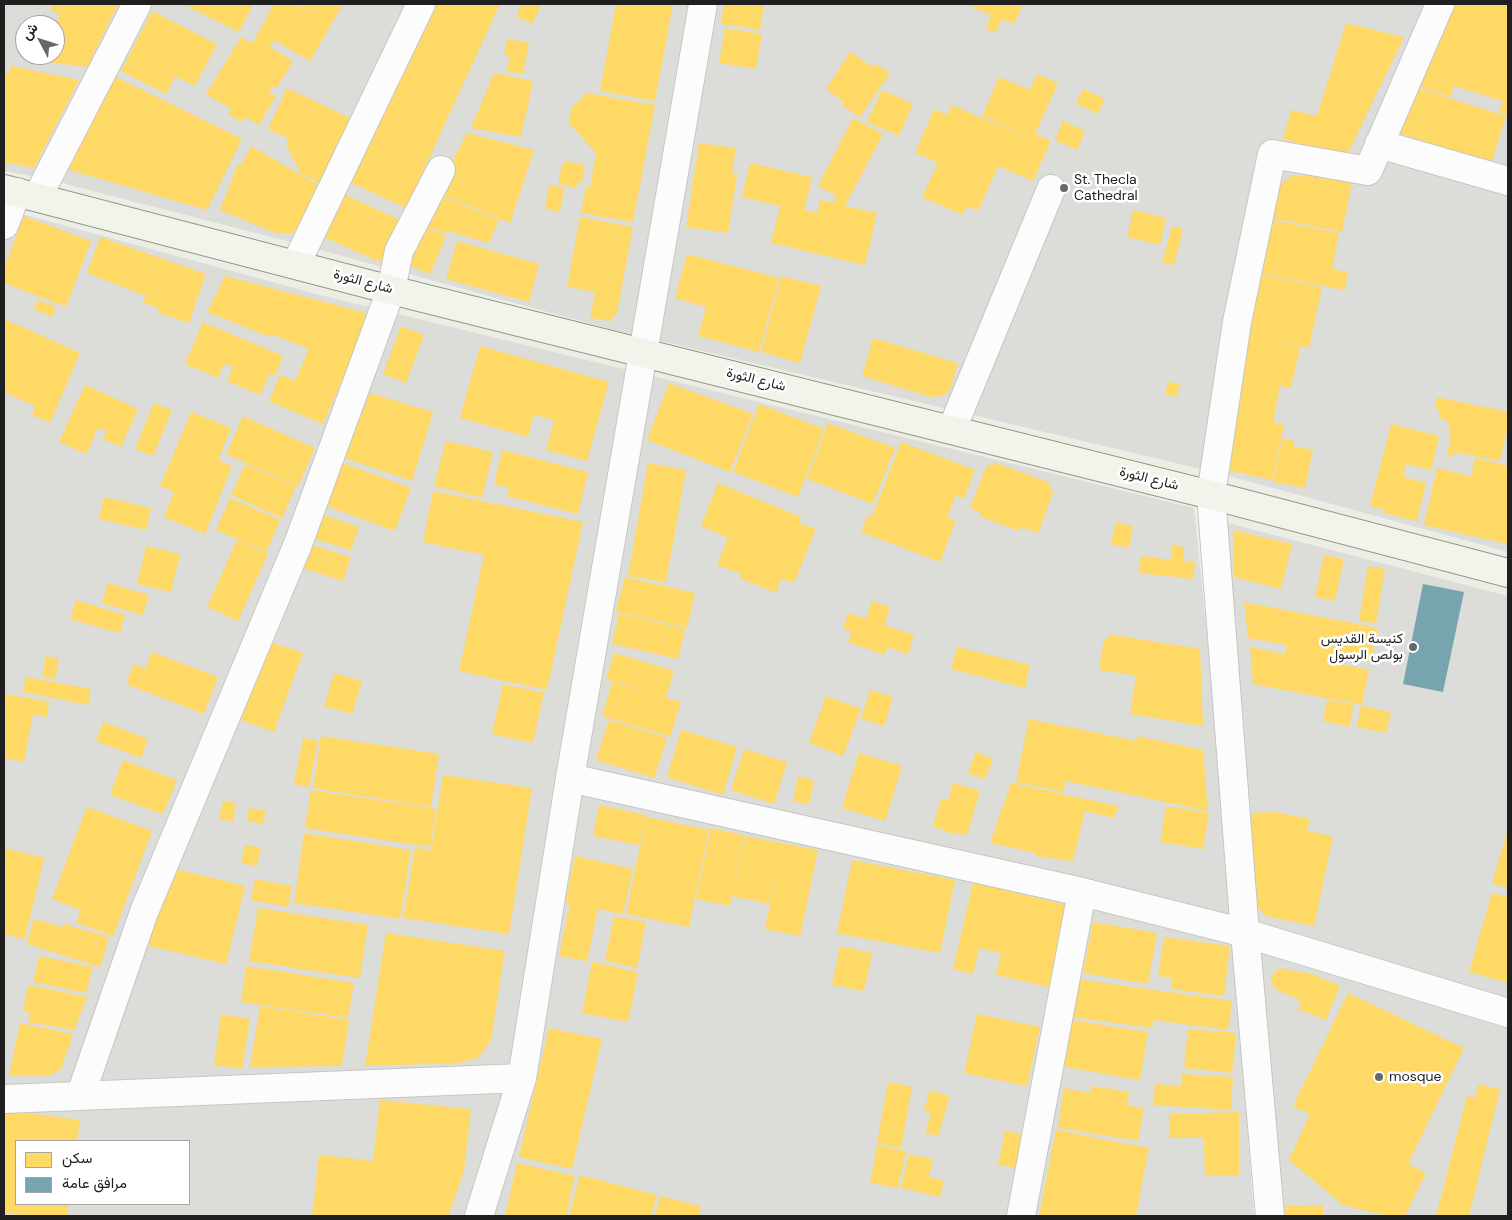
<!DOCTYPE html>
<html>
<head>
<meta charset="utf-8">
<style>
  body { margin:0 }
  #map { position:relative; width:1512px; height:1220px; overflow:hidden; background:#edede8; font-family:"DM Sans",Vazirmatn,sans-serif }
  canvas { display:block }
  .frame { position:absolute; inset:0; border:5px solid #1f1f1f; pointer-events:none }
  .legend { position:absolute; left:15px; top:1140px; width:175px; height:65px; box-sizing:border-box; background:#fff; border:1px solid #a5a5a5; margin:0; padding:6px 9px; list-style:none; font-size:15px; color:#1f1f1f }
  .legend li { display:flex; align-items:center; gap:10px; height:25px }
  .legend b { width:25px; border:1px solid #a5a5a5 }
  .north { position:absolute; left:15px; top:15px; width:50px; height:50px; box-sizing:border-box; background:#fff; border:1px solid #a5a5a5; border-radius:50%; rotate:310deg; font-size:14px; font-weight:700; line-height:20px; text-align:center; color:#1f1f1f }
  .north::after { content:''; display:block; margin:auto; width:18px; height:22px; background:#676765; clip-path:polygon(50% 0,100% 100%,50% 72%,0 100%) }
</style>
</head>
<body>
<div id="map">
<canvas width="1512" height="1220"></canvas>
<div class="frame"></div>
<ul class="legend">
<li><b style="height:14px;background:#ffd966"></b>سكن</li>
<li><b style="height:14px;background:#76a5af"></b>مرافق عامة</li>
</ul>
<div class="north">ش</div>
</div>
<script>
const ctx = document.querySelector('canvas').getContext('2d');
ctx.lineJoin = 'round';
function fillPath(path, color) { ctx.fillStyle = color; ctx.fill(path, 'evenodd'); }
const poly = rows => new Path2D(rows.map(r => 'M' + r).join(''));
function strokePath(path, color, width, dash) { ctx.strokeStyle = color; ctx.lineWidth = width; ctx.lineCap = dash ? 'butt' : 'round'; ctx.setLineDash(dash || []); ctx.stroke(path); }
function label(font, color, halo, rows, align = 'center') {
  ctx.font = font + ' "DM Sans",Vazirmatn,sans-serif'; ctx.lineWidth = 5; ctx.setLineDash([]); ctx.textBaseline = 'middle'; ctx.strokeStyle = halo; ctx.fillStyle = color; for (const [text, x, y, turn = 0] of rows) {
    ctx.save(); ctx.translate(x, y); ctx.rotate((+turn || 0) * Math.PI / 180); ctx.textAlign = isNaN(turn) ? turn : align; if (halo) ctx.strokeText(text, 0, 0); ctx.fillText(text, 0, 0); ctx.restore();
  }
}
fillPath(poly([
  [4,4,1508,4,1508,552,1218,473,614,330,287,241,42,178,4,171],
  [25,25,55,25,55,55,25,55],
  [4,209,320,295,1194,508,1219,753,1254,1216,4,1216],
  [16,1141,189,1141,189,1204,16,1204],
  [1228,523,1508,596,1508,1216,1282,1216,1223,530]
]), '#dcdcd9');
fillPath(poly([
  [53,4,118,4,87,67,38,61,41,55,55,55,55,26,60,15,50,9],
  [183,4,253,4,239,32],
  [274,4,295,4,316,16,297,4,343,4,310,61,274,40,270,47,293,61,276,89,272,86,269,92,276,96,259,125,245,117,241,122,228,114,231,109,206,94,241,37,252,44],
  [431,4,500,4,406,208,349,182],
  [522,4,541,5,532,24,516,16],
  [616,4,673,4,655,101,600,91],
  [724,4,764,4,760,30,721,24],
  [966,4,1023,4,1014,24,1002,19,995,33,986,29,991,15],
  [1455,4,1508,5,1508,115,1499,112,1503,101,1454,86,1451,97,1413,85],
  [152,11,217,44,195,86,175,76,166,94,121,71],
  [1346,23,1404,37,1347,155,1283,139,1291,110,1317,116],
  [725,28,762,34,756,69,719,63],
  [507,39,529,43,523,74,506,71,510,57,504,55],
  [850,52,873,67,876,64,890,73,860,117,842,105,844,102,826,89],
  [11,66,79,80,34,168,4,162,4,72,9,73],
  [494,73,533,81,521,137,471,128],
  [1037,74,1058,83,1035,134,1051,141,1033,181,998,166,978,211,967,206,962,215,922,197,938,163,915,153,934,109,947,115,952,105,1033,140,982,116,999,77,1030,90],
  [112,75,242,139,207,210,66,169],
  [1411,86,1506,116,1491,163,1396,132],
  [287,88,352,119,324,185,301,174,286,145,289,139,268,129],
  [1083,89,1105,99,1098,114,1076,103],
  [882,90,913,104,899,136,867,122],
  [586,93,655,105,633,222,581,213,586,186,590,187,596,153,569,123,572,105,575,105],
  [853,118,883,134,845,206,877,213,865,265,771,243,780,206,742,197,750,163,812,177,804,210,817,213,820,200,833,203,837,196,818,186],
  [1063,121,1085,131,1077,150,1055,140],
  [467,133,534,150,510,223,436,192],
  [699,143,736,148,732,173,737,174,728,233,686,227],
  [251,146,320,186,300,227,293,233,278,234,220,210,238,164,241,165],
  [565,161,585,165,582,183,578,182,576,188,558,184,562,165,564,165],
  [1304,173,1352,183,1342,232,1272,218,1278,189,1285,180,1294,175,1304,177],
  [549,185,564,188,560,212,545,209],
  [341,193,402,221,382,263,322,236],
  [435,193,499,220,489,243,447,231,446,234,422,224],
  [1133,210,1166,218,1160,245,1127,237],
  [24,216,91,241,66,307,4,283,4,268],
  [580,217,633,227,617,313,610,321,590,318,595,292,567,287],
  [1272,220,1339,233,1332,269,1348,272,1345,290,1261,273],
  [417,223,446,236,430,274,400,262],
  [1172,226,1183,229,1174,265,1162,263],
  [100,237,206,274,189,323,157,312,159,308,143,303,146,296,87,273],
  [457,241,539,264,529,302,446,279],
  [687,254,779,278,759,352,698,336,706,307,675,298],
  [1261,274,1322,287,1309,348,1272,340,1300,347,1291,388,1280,386,1273,422,1284,424,1272,480,1226,470,1238,378,1251,380,1242,378],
  [225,276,370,314,323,424,269,401,280,375,295,381,309,349,271,334,270,337,207,312],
  [781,276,821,286,800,363,761,352],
  [38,300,56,307,52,317,34,309],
  [4,319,80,353,50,423,32,415,35,406,4,392],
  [203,322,283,356,275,376,270,373,260,395,227,381,233,367,224,364,218,378,185,364],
  [401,326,424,335,406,383,383,374],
  [873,338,958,363,950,390,942,396,931,397,862,376],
  [480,346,609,382,587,461,546,450,554,420,534,415,528,437,460,418],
  [1168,382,1180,384,1177,397,1165,394],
  [669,383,753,414,730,472,647,440],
  [85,385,138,409,121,447,103,439,107,431,98,428,86,454,59,442],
  [370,393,433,412,412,481,344,458],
  [1437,397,1508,412,1508,424,1500,461,1454,452,1453,457,1447,455,1451,434,1448,434,1450,425,1446,424,1447,420,1439,418,1440,410,1435,409],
  [154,403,172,410,153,456,135,449],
  [759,404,824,429,798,497,733,472],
  [191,412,231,428,218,460,232,466,205,534,164,517,174,492,160,486],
  [243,416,315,448,298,486,226,454],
  [828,423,895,448,873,504,807,479],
  [1391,424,1439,436,1431,470,1406,464,1403,477,1426,483,1417,521,1384,513,1385,510,1370,506],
  [1282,438,1294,441,1293,446,1313,450,1305,488,1273,482],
  [446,441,493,452,482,498,434,486],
  [901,442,975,470,964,499,956,495,947,517,956,520,940,562,861,532,868,515,872,517],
  [502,450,588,472,578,514,507,496,509,488,494,484],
  [1475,458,1508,466,1508,544,1424,525,1437,468,1471,476],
  [340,462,411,488,395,531,324,505],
  [994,462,1050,483,1049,488,1054,490,1038,533,1021,527,1019,531,979,516,981,512,970,508,987,465,992,466],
  [648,463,686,470,666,582,628,576],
  [245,464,296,486,282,518,231,495],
  [718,483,801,517,799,523,816,529,794,583,781,578,776,593,740,578,741,574,717,565,728,538,701,526],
  [433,491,583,522,547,690,459,671,484,555,423,542],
  [104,497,151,508,146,530,99,519],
  [230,498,280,520,266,552,216,530],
  [319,514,359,527,351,550,311,538],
  [1116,522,1133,526,1129,548,1111,544],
  [1233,530,1292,544,1281,589,1234,577],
  [237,540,268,554,238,621,207,607],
  [308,544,351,557,343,581,300,567],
  [1172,545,1184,547,1183,561,1195,562,1193,579,1139,573,1141,556,1171,560],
  [146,546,180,554,171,592,137,584],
  [1324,555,1344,559,1335,601,1315,597],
  [1368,566,1385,569,1376,623,1359,621],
  [625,577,695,593,687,628,616,611],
  [108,583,149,595,143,615,102,603],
  [76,600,125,615,120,633,70,619],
  [872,601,890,607,884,625,914,635,908,654,887,647,885,655,848,642,852,632,843,629,848,613,866,619],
  [1244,602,1378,628,1371,662,1330,654,1329,662,1369,670,1362,705,1253,684,1250,647,1285,654,1287,645,1248,638],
  [619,613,685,629,678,659,612,644],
  [1109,634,1200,649,1203,726,1130,714,1136,676,1159,679,1099,670,1104,639,1108,639],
  [270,642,303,653,274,732,241,720],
  [957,647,1030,665,1025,688,951,669],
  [152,652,218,677,204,714,126,684,134,664,145,669],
  [614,653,674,671,666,698,681,702,670,737,602,716,612,682,659,695,606,679],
  [46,656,59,659,55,679,42,677],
  [334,673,362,681,352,714,324,706],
  [26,677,91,689,88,705,23,692],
  [503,684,544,693,533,743,492,734],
  [870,690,893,697,884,726,861,719],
  [6,694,49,702,47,717,33,714,24,762,4,758],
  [826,696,861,709,843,756,809,743],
  [1327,700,1354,705,1349,727,1323,721],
  [1361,706,1391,712,1386,733,1357,727],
  [1029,719,1136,741,1137,736,1203,750,1208,811,1066,781,1063,792,1016,782],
  [609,720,667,738,654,778,596,760],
  [103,722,148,739,141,758,96,741],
  [681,730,737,747,723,795,667,777],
  [321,736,439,754,431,807,313,788],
  [303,738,318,741,309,787,294,784],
  [744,749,787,762,774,804,731,790],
  [976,752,993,759,985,779,968,773],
  [859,753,902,766,885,821,842,808],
  [123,760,177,780,163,814,110,795],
  [443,775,532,788,509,934,403,918,415,848,431,850],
  [798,776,814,780,809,804,793,801],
  [953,783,980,791,967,835,955,832,955,835,933,826,941,798,948,800],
  [1011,783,1118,806,1115,818,1085,811,1073,861,1035,856,1036,853,990,843],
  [311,790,436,809,430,847,305,828],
  [223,801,236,803,233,822,219,819],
  [599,805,646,815,639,845,593,836],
  [1166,806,1209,813,1203,849,1160,842],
  [87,807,152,831,113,936,76,923,81,910,52,899],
  [249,808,266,811,263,824,247,821],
  [1275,812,1310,819,1307,831,1333,836,1314,926,1266,916,1254,904,1250,813],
  [646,817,709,830,689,927,626,914],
  [711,828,744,835,730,906,696,899],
  [1508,829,1508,888,1492,883],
  [304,833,411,850,400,919,294,903],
  [745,836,818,850,800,936,765,929,778,865,769,904,732,896],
  [245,845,261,848,257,866,241,863],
  [4,848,44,858,25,939,4,934],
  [575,856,633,869,623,914,598,909,587,961,559,956,570,903,565,902],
  [852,860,955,880,940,953,837,933],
  [167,867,245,886,226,964,149,946],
  [255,879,292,886,288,907,251,900],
  [973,883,1068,905,1049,987,996,975,1001,953,979,948,973,974,953,969],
  [1492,893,1508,897,1508,983,1469,972],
  [258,908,368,925,360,978,249,961],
  [614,916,646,922,637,968,605,961],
  [34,919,63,927,64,924,109,937,100,967,27,944],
  [1093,922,1157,933,1148,984,1083,973],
  [386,933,505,951,491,1040,479,1057,459,1063,365,1066],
  [1164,937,1230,946,1224,996,1171,989,1172,978,1158,976],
  [840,946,872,953,864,991,832,985],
  [39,956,93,967,86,993,33,982],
  [592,962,638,972,628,1022,582,1013],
  [246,966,354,983,348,1018,241,1002],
  [1279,968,1312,974,1340,986,1326,1020,1298,1009,1301,1001,1274,988,1271,980,1272,975],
  [1077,979,1232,1001,1228,1030,1154,1020,1152,1028,1071,1017],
  [28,985,87,997,74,1030,28,1022,30,1012,23,1011],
  [1348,993,1464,1048,1408,1164,1426,1173,1405,1216,1388,1216,1343,1205,1289,1160,1310,1114,1293,1106],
  [260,1006,349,1020,342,1066,250,1067],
  [221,1014,250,1019,242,1069,214,1065],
  [977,1014,1040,1027,1027,1086,964,1073],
  [1072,1020,1148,1032,1140,1080,1064,1067],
  [20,1023,73,1034,61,1069,51,1075,9,1076],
  [549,1028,602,1039,572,1169,519,1157],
  [1188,1029,1236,1033,1232,1073,1184,1068],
  [1182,1074,1233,1077,1231,1110,1153,1105,1155,1084,1181,1086],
  [888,1082,912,1087,901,1148,877,1143],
  [1478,1084,1500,1089,1469,1216,1436,1216,1467,1096,1475,1098],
  [1092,1086,1129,1092,1127,1105,1144,1108,1138,1141,1058,1128,1064,1088,1090,1093],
  [930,1090,950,1096,938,1136,925,1133,931,1113,924,1111],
  [380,1100,471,1109,464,1171,448,1216,312,1216,319,1155,373,1161],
  [4,1110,80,1120,77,1141,16,1141,16,1204,69,1204,67,1216,30,1216,4,1213],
  [1239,1112,1239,1176,1205,1176,1204,1138,1169,1138,1169,1114],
  [1056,1130,1149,1148,1136,1216,1039,1216],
  [1005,1131,1034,1137,1018,1168,998,1165],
  [877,1145,906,1151,898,1188,870,1183],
  [909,1154,933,1159,929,1177,944,1181,940,1197,901,1188],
  [517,1163,575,1176,566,1216,505,1216],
  [580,1175,657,1195,651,1216,569,1216],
  [660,1196,701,1206,699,1216,655,1216],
  [1323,1205,1323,1216,1286,1216,1286,1206]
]), '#ffd966');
fillPath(poly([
  [1423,584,1464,592,1443,692,1403,684]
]), '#76a5af');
const minor = poly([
  [1379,144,1508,181],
  [38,196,137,4],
  [4,225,17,192],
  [296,264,421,4],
  [952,429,1051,189],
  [1211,495,1237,322,1272,154,1368,171,1440,4],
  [81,1094,144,912,298,544,391,290,399,251,441,170],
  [4,1099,522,1078],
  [479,1216,522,1078,570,778,703,4],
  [1021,1216,1082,892]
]);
const tertiary = poly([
  [1211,495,1245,933,1270,1216],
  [570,778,1082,892,1245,933,1508,1013]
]);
const secondary = poly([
  [4,189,391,290,1211,495,1508,573]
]);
strokePath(minor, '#c6c6c4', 30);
strokePath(tertiary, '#c6c6c4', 30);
strokePath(secondary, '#94997f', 30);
strokePath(minor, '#fcfcfc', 28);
strokePath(tertiary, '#fcfcfc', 28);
strokePath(secondary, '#f2f4eb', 28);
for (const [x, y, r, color] of [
  [1064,188,5,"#676765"],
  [1413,647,5,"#676765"],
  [1379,1077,5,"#676765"]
]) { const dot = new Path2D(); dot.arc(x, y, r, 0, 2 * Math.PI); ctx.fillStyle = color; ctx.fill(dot); strokePath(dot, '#fff', 2); }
label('14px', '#1f1f1f', '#fff', [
  ["St. Thecla",1074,180],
  ["Cathedral",1074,196],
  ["كنيسة القديس",1403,639,"right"],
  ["بولص الرسول",1403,655,"right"],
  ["mosque",1389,1077]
], 'left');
label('14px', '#1f1f1f', '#fff', [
  ["شارع الثورة",363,282,15],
  ["شارع الثورة",756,380,14],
  ["شارع الثورة",1149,479,14]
]);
</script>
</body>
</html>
